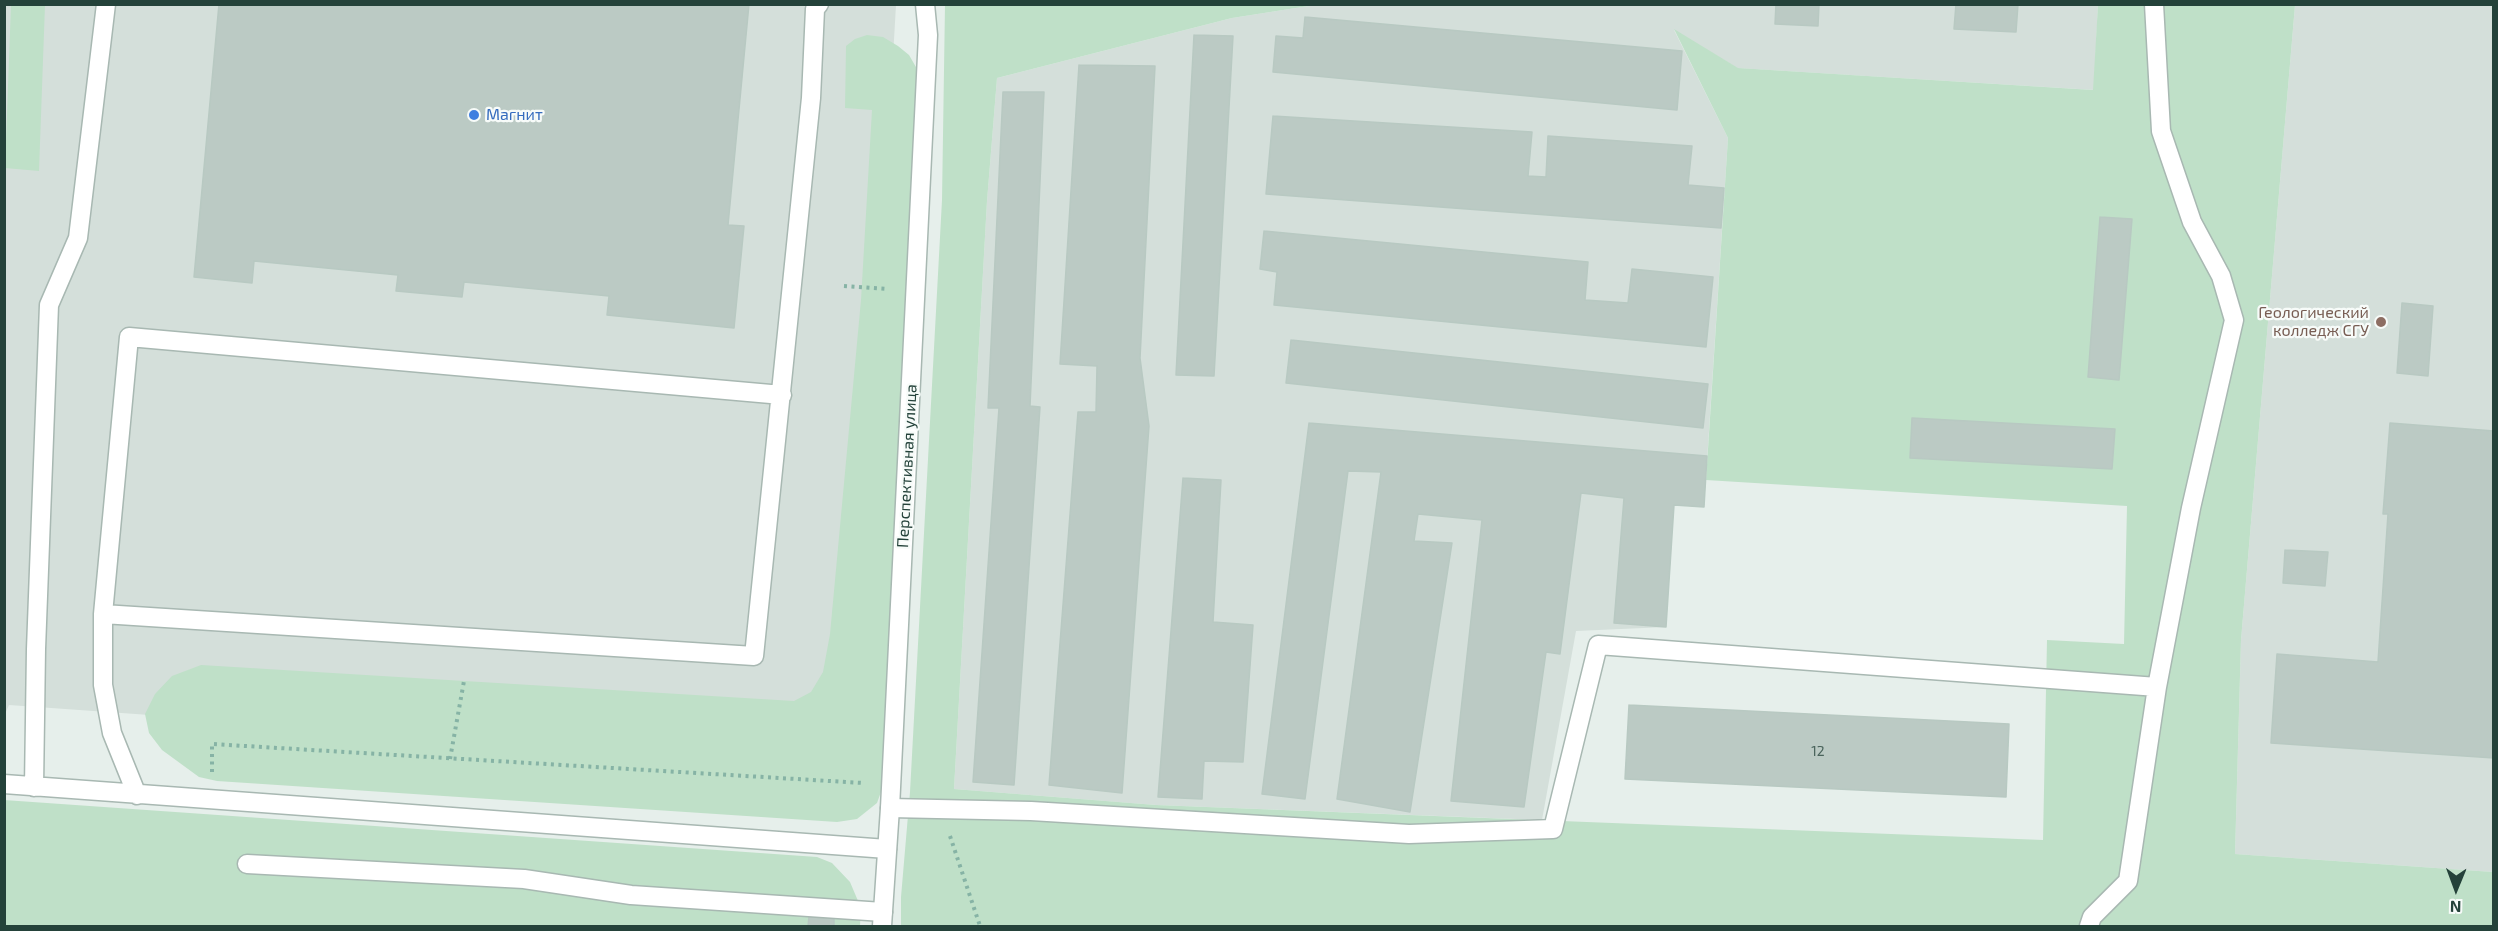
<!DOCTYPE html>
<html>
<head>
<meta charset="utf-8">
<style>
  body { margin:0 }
  #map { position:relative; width:2498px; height:931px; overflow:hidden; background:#e6efeb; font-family:"Exo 2",sans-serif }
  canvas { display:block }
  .frame { position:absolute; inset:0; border:6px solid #24423a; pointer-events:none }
  .north { position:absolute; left:2426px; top:859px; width:60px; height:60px; -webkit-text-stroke:4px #f7fbf9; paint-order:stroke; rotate:181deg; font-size:16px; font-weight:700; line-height:24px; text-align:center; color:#24423a }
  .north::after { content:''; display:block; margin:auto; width:21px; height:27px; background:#24423a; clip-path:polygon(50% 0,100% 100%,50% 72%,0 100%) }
</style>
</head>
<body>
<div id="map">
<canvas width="2498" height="931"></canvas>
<div class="frame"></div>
<div class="north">N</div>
</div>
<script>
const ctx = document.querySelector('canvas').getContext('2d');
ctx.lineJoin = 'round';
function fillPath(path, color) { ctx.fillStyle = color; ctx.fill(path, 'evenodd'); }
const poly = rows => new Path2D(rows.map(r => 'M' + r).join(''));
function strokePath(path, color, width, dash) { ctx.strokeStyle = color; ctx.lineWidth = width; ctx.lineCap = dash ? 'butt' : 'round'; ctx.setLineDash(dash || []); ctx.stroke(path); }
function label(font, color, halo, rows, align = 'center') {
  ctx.font = font + ' "Exo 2",sans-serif'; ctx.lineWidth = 4.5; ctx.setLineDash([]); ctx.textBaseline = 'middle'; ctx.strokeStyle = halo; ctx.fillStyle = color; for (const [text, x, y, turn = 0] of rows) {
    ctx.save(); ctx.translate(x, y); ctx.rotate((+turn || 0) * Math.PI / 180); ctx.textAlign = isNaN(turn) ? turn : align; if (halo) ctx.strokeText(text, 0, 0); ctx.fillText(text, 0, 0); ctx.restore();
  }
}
fillPath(poly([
  [5,5,896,5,852,765,9,705,5,714],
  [1315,5,2098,5,2094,90,1737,68,1674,30,1728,138,1704,507,1674,505,1666,627,1576,631,1542,820,1156,805,954,789,987,201,997,78,1232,18],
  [2295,5,2493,5,2493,872,2235,854,2241,640]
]), '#d4dfda');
fillPath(poly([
  [11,5,45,5,39,171,5,168],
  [945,5,1315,5,1232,18,997,78,987,201,954,789,1156,805,2043,840,2047,640,2124,644,2127,506,1706,480,1728,138,1674,29,1738,68,2093,90,2098,5,2295,5,2241,640,2235,854,2493,872,2493,926,901,926,901,897,910,792,942,200],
  [867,35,883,37,898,46,909,55,920,74,882,789,877,803,857,819,837,822,217,781,199,777,162,750,149,733,145,714,155,694,172,676,201,665,794,701,811,692,823,672,830,634,861,300,872,110,845,108,846,46,855,39],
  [4,800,817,857,832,863,850,882,861,908,860,926,5,926]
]), '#bfe0c8');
const building = poly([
  [219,4,749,4,728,225,744,226,734,328,607,315,609,296,464,282,462,297,396,291,398,275,254,261,252,283,194,277,219,4],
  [1776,4,1819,4,1818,26,1775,24,1776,4],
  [1956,4,2018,4,2016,32,1954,29,1956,4],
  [1305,17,1682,51,1677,110,1273,72,1276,36,1303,38,1305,17],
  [1194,35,1233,36,1214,376,1176,375,1194,35],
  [1079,65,1155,66,1140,358,1149,426,1122,793,1049,785,1078,412,1096,412,1097,366,1060,364,1079,65],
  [1003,92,1044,92,1030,406,1040,407,1014,785,973,782,999,408,988,408,1003,92],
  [1273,116,1532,132,1528,176,1546,177,1548,136,1692,146,1688,185,1724,188,1721,228,1266,194,1273,116],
  [2100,217,2132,219,2119,380,2088,377,2100,217],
  [1264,231,1588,262,1585,300,1628,303,1632,269,1713,277,1706,347,1274,305,1277,272,1260,269,1264,231],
  [2402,303,2433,306,2428,376,2397,373,2402,303],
  [1291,340,1708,384,1703,428,1286,383,1291,340],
  [1912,418,2115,429,2112,469,1910,458,1912,418],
  [1309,423,1707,456,1704,507,1674,505,1666,627,1614,623,1624,498,1581,493,1560,654,1546,652,1524,807,1451,801,1482,520,1418,514,1414,541,1452,543,1410,812,1337,799,1381,472,1348,471,1305,799,1262,794,1309,423],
  [2390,423,2494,431,2494,758,2271,743,2277,654,2378,662,2388,514,2383,514,2390,423],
  [1183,478,1221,480,1213,622,1253,625,1243,762,1204,761,1202,799,1158,797,1183,478],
  [2285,550,2328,552,2325,586,2283,583,2285,550],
  [1629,705,2009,724,2006,797,1625,779,1629,705],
  [809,917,834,917,834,926,808,926,809,917]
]);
fillPath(building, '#bbcac4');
strokePath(building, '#b8c9c2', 1.5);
const service = poly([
  [103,614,754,656,811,98,815,9,819,4],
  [4,784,887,849],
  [34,787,36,649,49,305,78,238,106,4],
  [137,795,112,733,103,685,103,614,129,337,782,395],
  [890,808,1031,811,1409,834,1553,829,1598,645,2157,687],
  [247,864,524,879,631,895,883,912],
  [2089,926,2092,917,2128,881,2157,687,2191,508,2234,320,2221,276,2192,222,2161,131,2154,4]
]);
const minor = poly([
  [882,926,890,808,928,35,925,4]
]);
strokePath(service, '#a8b8b2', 21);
strokePath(minor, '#a8b8b2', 21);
strokePath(poly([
  [844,286,888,289],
  [450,759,464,681],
  [212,772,212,744,863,783],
  [950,836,980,926]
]), '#86b3a5', 4, [3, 4.5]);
strokePath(service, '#fff', 18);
strokePath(minor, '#fff', 18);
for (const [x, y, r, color] of [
  [474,115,6,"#3f7fe0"],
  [2381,322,6,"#8d6e63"]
]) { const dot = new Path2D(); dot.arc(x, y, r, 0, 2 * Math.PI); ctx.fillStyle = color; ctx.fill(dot); strokePath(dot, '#f7fbf9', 2); }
label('14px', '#4a645c', null, [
  ["12",1818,751]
]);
label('16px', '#366cbe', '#f7fbf9', [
  ["Магнит",486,115]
], 'left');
label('16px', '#785e54', '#f7fbf9', [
  ["Геологический",2369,313],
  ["колледж СГУ",2369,331]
], 'right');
label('16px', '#24423a', '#f7fbf9', [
  ["Перспективная улица",907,466,-87]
]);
</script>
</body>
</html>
